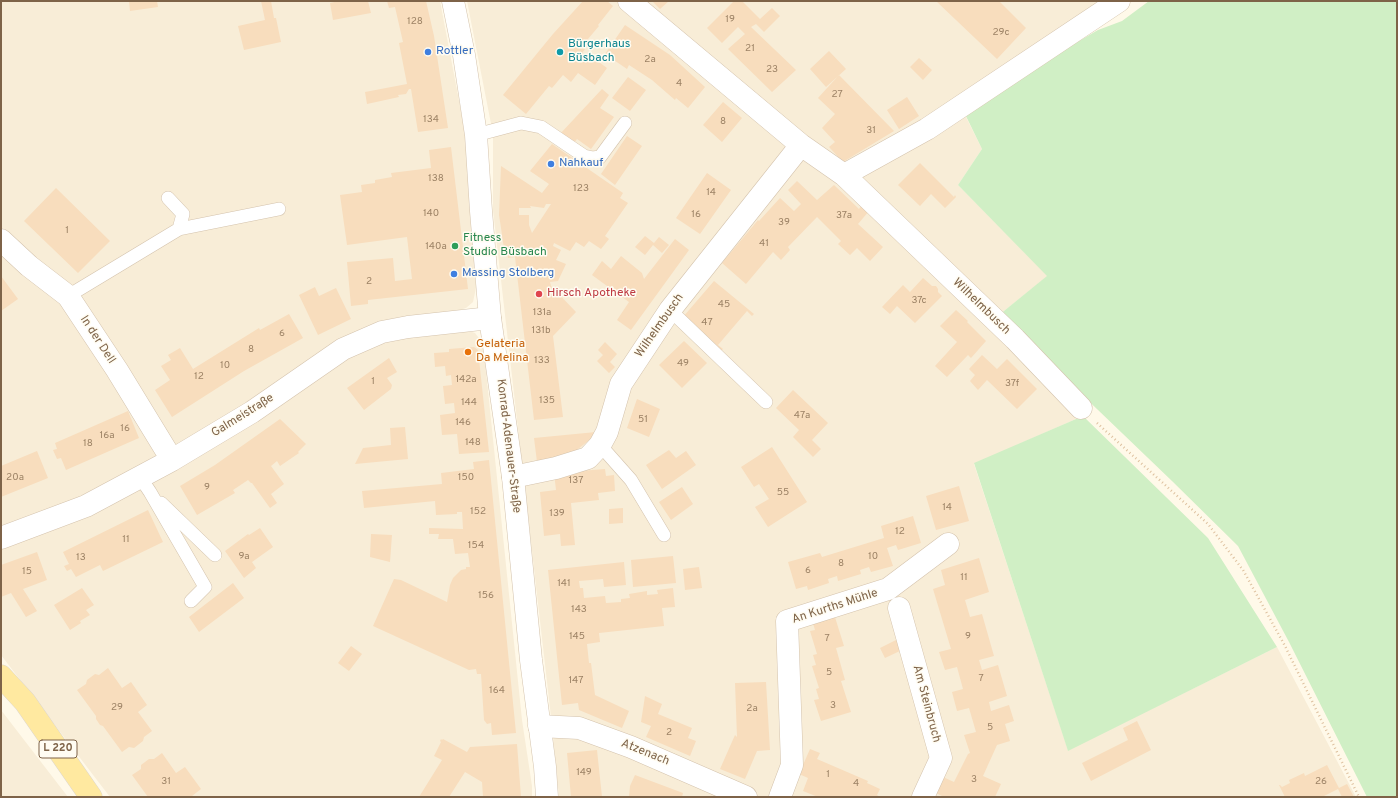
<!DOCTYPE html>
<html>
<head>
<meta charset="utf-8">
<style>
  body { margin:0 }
  #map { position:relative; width:1398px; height:798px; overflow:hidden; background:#fff9e9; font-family:Overpass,sans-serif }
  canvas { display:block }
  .frame { position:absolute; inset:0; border:2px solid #7e6348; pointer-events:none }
</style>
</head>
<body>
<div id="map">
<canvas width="1398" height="798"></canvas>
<div class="frame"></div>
</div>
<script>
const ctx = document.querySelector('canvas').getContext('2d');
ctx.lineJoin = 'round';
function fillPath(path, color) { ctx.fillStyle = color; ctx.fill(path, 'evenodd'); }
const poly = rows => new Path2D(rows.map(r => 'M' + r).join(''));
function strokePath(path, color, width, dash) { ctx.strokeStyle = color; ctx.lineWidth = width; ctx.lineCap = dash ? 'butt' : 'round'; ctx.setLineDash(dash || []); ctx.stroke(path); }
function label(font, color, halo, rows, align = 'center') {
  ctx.font = font + ' Overpass,sans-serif'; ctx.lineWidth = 3; ctx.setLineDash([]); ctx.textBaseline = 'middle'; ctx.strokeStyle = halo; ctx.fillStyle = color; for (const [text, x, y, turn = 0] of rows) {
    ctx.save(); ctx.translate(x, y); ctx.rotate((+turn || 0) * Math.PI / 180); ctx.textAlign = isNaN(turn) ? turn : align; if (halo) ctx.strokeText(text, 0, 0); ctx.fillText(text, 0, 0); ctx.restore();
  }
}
fillPath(poly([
  [1,1,440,1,465,132,476,288,473,302,466,308,457,311,257,397,179,446,112,482,52,509,1,528],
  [467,1,1099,1,965,115,982,149,958,185,1048,276,999,315,1083,416,974,464,1068,750,1277,647,1356,797,559,797,551,717,493,210,493,134],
  [463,329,475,333,482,342,484,352,522,720,532,786,532,797,110,797,1,655,1,547,344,359,399,336],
  [1,710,68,797,1,797]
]), '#f8edd7');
fillPath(poly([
  [1149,1,1397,1,1397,797,1367,797,1289,642,1238,546,1172,481,999,315,1047,276,958,185,982,149,965,114,1038,65,1098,30,1122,21],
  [1083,416,1208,538,1277,647,1068,751,974,463]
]), '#d0efc5');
fillPath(poly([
  [129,1,157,1,158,7,130,11],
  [261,1,271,1,274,18,276,18,281,42,244,50,238,26,265,20],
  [339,1,368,1,371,13,333,20,330,3],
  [387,1,426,1,434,36,448,128,418,132,411,89,409,89,406,94,398,95,399,97,367,104,365,92,407,84,399,43,403,42,395,7,389,8],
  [583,1,607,1,613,6,598,25,599,26,582,46,585,49,579,57,586,63,592,57,607,68,595,85,578,73,571,82,563,75,552,88,549,86,526,114,503,95,553,34],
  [652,1,669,1,660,9],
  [734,1,742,1,760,19,772,8,780,16,764,32,756,24,751,27,796,70,772,92,728,49,745,34,738,27,722,43,707,28],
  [936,1,999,1,1026,28,997,59],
  [625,25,670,55,705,87,688,108,676,98,675,100,652,80,629,65,627,69,605,54],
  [829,51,846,69,826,87,810,69],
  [919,58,932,70,923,80,910,67],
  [839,75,894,131,843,162,829,147,835,142,822,128,835,114,818,98],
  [628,77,646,90,630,111,612,98],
  [602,89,609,95,600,108,614,117,591,149,577,139,574,143,560,134],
  [907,97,919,116,899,129,887,110],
  [723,102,742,118,722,142,703,125],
  [627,136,642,146,615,185,601,174],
  [552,144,623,193,620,198,628,203,605,236,609,239,601,249,589,241,584,247,576,242,570,251,554,243,553,246,561,250,556,260,566,264,558,281,550,282,551,286,576,312,553,336,563,417,534,420,515,257,508,258,507,248,504,249,501,228,499,215,501,166,542,193,549,184,530,171],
  [546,204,551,204,532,233,529,225,529,215,519,215,519,208,531,208,530,206,544,208],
  [451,147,468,289,368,300,368,304,351,306,347,262,393,258,395,281,412,279,407,237,347,245,340,195,362,192,361,185,375,183,375,180,392,177,391,173,431,168,429,150],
  [920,163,954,197,955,195,956,197,945,208,931,194,920,206,898,185],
  [707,173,731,190,700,234,676,218],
  [797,181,817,200,834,185,859,209,862,205,869,211,858,224,883,247,870,261,857,248,850,255,838,244,841,241,817,217,788,247,790,250,781,260,773,252,746,284,722,263,758,220,759,221,780,198,794,211,801,204,788,190],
  [56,188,110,241,78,273,24,221],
  [645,236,654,243,659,237,669,245,662,253,653,245,645,255,635,247],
  [675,239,689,250,631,330,617,320,629,302,592,275,602,261,611,269,621,256,642,273,644,279],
  [1,276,18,299,1,311],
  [923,278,932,286,936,286,938,289,938,292,942,296,915,323,897,306,890,314,882,307,903,285,910,292],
  [714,281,754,314,752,316,747,311,718,345,723,349,721,351,683,317],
  [315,287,319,296,336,288,351,319,318,335,299,295],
  [956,310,968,321,967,322,986,341,971,358,968,355,947,377,935,366,957,342,940,326],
  [289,314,303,338,244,371,172,417,155,390,170,380,161,366,171,360,168,355,180,348,193,369,259,328,260,330],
  [684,341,707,363,682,388,659,365],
  [605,342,617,354,610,362,615,367,609,373,597,361,603,355,598,350],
  [474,347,478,350,489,452,459,454,457,434,442,435,440,415,455,413,454,403,445,404,443,386,452,385,451,375,446,376,445,366,435,367,434,353,449,352,449,349],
  [982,355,997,369,1007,359,1037,389,1017,409,987,380,978,390,970,381,975,375,969,369],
  [389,358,397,372,387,378,392,385,391,389,364,410,347,388],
  [793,390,828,423,812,440,821,449,813,457,793,437,799,430,776,408],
  [637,399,660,409,649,437,627,428],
  [128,411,139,438,66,470,61,458,57,459,53,450,57,449,55,443],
  [280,419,306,444,298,452,299,453,280,466,277,461,271,466,284,484,271,494,277,503,270,508,252,483,251,483,248,480,233,490,235,493,197,515,180,486,215,465],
  [405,427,408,459,355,464,363,448,391,445,390,428],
  [596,432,593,437,573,453,537,462,534,438],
  [772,447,807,502,768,527,755,507,769,499,759,484,754,487,741,467],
  [669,450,676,458,686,451,696,465,662,489,646,465],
  [37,451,48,478,1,497,1,466],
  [489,460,516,733,492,735,491,723,487,724,484,720,481,674,477,674,476,669,469,670,373,626,394,579,401,580,447,602,450,585,453,578,461,570,466,569,466,567,470,567,468,553,455,554,453,539,438,539,439,534,429,534,429,528,463,529,462,512,457,512,457,514,436,515,435,501,364,508,362,491,442,484,441,473,474,469,473,462],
  [605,469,606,476,614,475,615,491,598,493,599,500,571,503,575,545,561,546,560,534,544,536,540,492,556,490,554,473],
  [959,486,969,521,936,530,926,496],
  [682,487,693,504,671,520,659,502],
  [623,508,623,523,609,524,609,509],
  [148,510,163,542,103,571,100,565,76,577,71,569,67,571,64,566,69,564,63,552],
  [913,516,921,543,898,550,896,545,887,548,893,566,871,572,869,567,860,570,861,574,838,581,837,576,828,579,829,583,808,590,807,586,796,589,788,562,820,553,822,557,884,538,881,526],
  [260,528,273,547,252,562,256,568,244,578,225,551,248,534,249,535],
  [371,534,392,535,390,562,370,557],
  [37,552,47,580,23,589,37,611,26,617,11,593,1,597,1,565],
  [673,556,676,583,633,587,631,560],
  [979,558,989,592,965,600,970,617,982,614,994,656,979,660,982,670,998,665,1007,696,989,702,991,711,1009,705,1014,721,1005,724,1010,741,997,745,983,776,1001,784,995,797,944,797,936,793,943,777,954,782,968,754,970,753,964,735,976,732,969,708,957,711,952,692,963,689,957,667,945,670,939,652,951,649,933,589,945,585,941,570],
  [624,562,626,585,604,587,603,579,579,581,580,588,583,588,584,598,605,596,606,603,621,602,621,599,630,598,629,594,647,591,647,595,658,594,657,590,673,588,675,607,662,608,664,626,599,633,600,642,587,644,589,663,591,663,595,695,629,711,622,728,579,710,578,703,562,705,548,570],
  [699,567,702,588,685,590,683,569],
  [233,583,244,598,199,632,189,617],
  [82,588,94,605,86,610,90,615,80,621,81,623,70,630,54,605],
  [834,614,844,646,836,648,845,680,841,681,851,712,821,721,814,700,819,699,816,689,819,688,812,666,816,665,813,655,817,654,810,631,815,630,812,620],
  [898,639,902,650,885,658,880,648],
  [351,646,362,654,349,671,338,663],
  [108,668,122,688,131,682,147,705,138,712,152,731,144,737,143,741,134,748,129,747,122,752,103,726,100,725,96,719,96,716,77,690,86,684,87,680,95,674,99,675],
  [766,682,770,750,757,751,745,779,720,769,735,735,737,737,735,683],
  [645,696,662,704,658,714,692,728,688,738,696,741,690,756,646,737,651,726,641,722],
  [1137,721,1151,750,1091,781,1082,763,1128,740,1123,728],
  [441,739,442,740,443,739,467,752,470,747,517,744,521,797,483,797,482,782,465,772,449,797,443,796,442,797,419,797,442,760,434,756,441,742,440,741],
  [810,749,820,753,817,759,868,781,867,783,880,789,877,795,880,797,818,797,803,791,808,778,799,774],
  [597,750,602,797,571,797,567,753],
  [162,753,176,773,185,767,201,789,192,796,193,797,148,797,132,775,141,769,141,765,149,759,154,759],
  [1327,765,1339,788,1347,784,1354,797,1342,797,1338,789,1322,797,1285,797,1279,785,1280,785,1282,787,1290,783,1289,780,1304,773,1305,776],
  [635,775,683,793,682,797,629,797,630,786]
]), '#f8ddbd');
const service = poly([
  [476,135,521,123,541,127,584,156,593,158,600,157,625,123],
  [168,198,183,214,179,229],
  [68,296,179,229,279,209],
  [670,310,766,402],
  [600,445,631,480,664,535],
  [140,477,150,492,205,587,191,601],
  [161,503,215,555]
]);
const minor = poly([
  [629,1,801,145,844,175,1015,339,1081,408],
  [844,175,927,129,1119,1],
  [1,240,29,266,68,296,117,370,172,460],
  [513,477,556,468,588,458,600,445,607,432,621,384,670,310,801,145],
  [1,538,86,506,172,460,252,412,343,349,382,332,408,327,490,318],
  [899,608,941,758,923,797],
  [539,726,579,728,631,747,746,797],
  [780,797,792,765,787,621,888,589,948,544]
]);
const tertiary = poly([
  [453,1,464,55,476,135,481,211,490,318,513,477,531,660,545,767,547,797]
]);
const primary = poly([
  [1,676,25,702,91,797]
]);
strokePath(service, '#d4c3ad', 14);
strokePath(minor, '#d4c3ad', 23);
strokePath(tertiary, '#d4c3ad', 23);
strokePath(primary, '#ddd6cf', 23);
strokePath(poly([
  [1097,423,1208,524,1243,570,1285,646,1359,797]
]), '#dec19f', 2.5, [1, 3]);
strokePath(service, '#fff', 13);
strokePath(minor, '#fff', 22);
strokePath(tertiary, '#fff', 22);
strokePath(primary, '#ffe9a0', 22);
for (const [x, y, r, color] of [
  [428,52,4,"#3f7fe0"],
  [560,52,4,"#0f9aa8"],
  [551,164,4,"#3f7fe0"],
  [455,246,4,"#2e9e5b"],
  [454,274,4,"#3f7fe0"],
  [539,294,4,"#e0444e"],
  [468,352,4,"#e8710a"]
]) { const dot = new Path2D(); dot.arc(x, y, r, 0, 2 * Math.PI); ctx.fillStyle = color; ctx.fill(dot); strokePath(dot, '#fffcf2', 1.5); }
label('10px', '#9c8265', null, [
  ["19",730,20],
  ["128",415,22],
  ["29c",1001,33],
  ["21",750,49],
  ["2a",650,60],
  ["23",772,70],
  ["4",679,84],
  ["27",837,95],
  ["134",431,120],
  ["8",723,122],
  ["31",871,131],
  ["138",436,179],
  ["123",581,189],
  ["14",711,193],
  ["140",431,214],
  ["16",696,215],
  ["37a",844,216],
  ["39",784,223],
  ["1",67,231],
  ["41",764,244],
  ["140a",436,247],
  ["2",369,282],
  ["37c",919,301],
  ["45",724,305],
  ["131a",542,313],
  ["47",707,323],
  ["131b",541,331],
  ["6",282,334],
  ["8",251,350],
  ["133",542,361],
  ["49",683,364],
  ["10",225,366],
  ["12",199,377],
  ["142a",466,380],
  ["1",373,382],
  ["37f",1012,384],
  ["135",547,401],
  ["144",469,403],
  ["47a",802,416],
  ["51",643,420],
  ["146",463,423],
  ["16",125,429],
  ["16a",107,436],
  ["148",473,443],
  ["18",88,444],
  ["20a",15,478],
  ["150",466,478],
  ["137",576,481],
  ["9",207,488],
  ["55",783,493],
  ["14",947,508],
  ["152",478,512],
  ["139",557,514],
  ["12",900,532],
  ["11",126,540],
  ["154",476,546],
  ["9a",244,557],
  ["10",873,557],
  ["13",81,558],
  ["8",841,564],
  ["6",808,571],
  ["15",27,572],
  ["11",964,578],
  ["141",564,584],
  ["156",486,596],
  ["143",579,610],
  ["145",577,637],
  ["9",968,637],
  ["7",827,639],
  ["5",829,673],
  ["7",981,679],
  ["147",576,681],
  ["164",497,691],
  ["3",833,706],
  ["29",117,708],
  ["2a",752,709],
  ["5",990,728],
  ["2",669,733],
  ["149",584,773],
  ["1",828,775],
  ["3",974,780],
  ["31",166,782],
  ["26",1321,782],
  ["4",856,784]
]);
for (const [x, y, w] of [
  [58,749,38]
]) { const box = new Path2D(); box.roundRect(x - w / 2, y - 9, w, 18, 3); ctx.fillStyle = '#fffcf2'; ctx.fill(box); strokePath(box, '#7e6348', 1); }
label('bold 11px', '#7e6348', null, [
  ["L 220",58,749]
]);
label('12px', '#0d838f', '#fffcf2', [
  ["Bürgerhaus",568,45],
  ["Büsbach",568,59]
], 'left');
label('12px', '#366cbe', '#fffcf2', [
  ["Rottler",436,52],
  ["Nahkauf",559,164],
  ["Massing Stolberg",462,274]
], 'left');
label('12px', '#27864d', '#fffcf2', [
  ["Fitness",463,239],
  ["Studio Büsbach",463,253]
], 'left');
label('12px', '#be3a42', '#fffcf2', [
  ["Hirsch Apotheke",547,294]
], 'left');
label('12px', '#7e6348', '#fffcf2', [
  ["Wilhelmbusch",981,307,44],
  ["Wilhelmbusch",660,326,-55],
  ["In der Dell",97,340,57],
  ["Galmeistraße",243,416,-32],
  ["Konrad-Adenauer-Straße",508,446,83],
  ["An Kurths Mühle",835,607,-18],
  ["Am Steinbruch",926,704,75],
  ["Atzenach",645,753,22]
]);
label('12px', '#c56008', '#fffcf2', [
  ["Gelateria",476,345],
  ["Da Melina",476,359]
], 'left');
</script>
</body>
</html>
